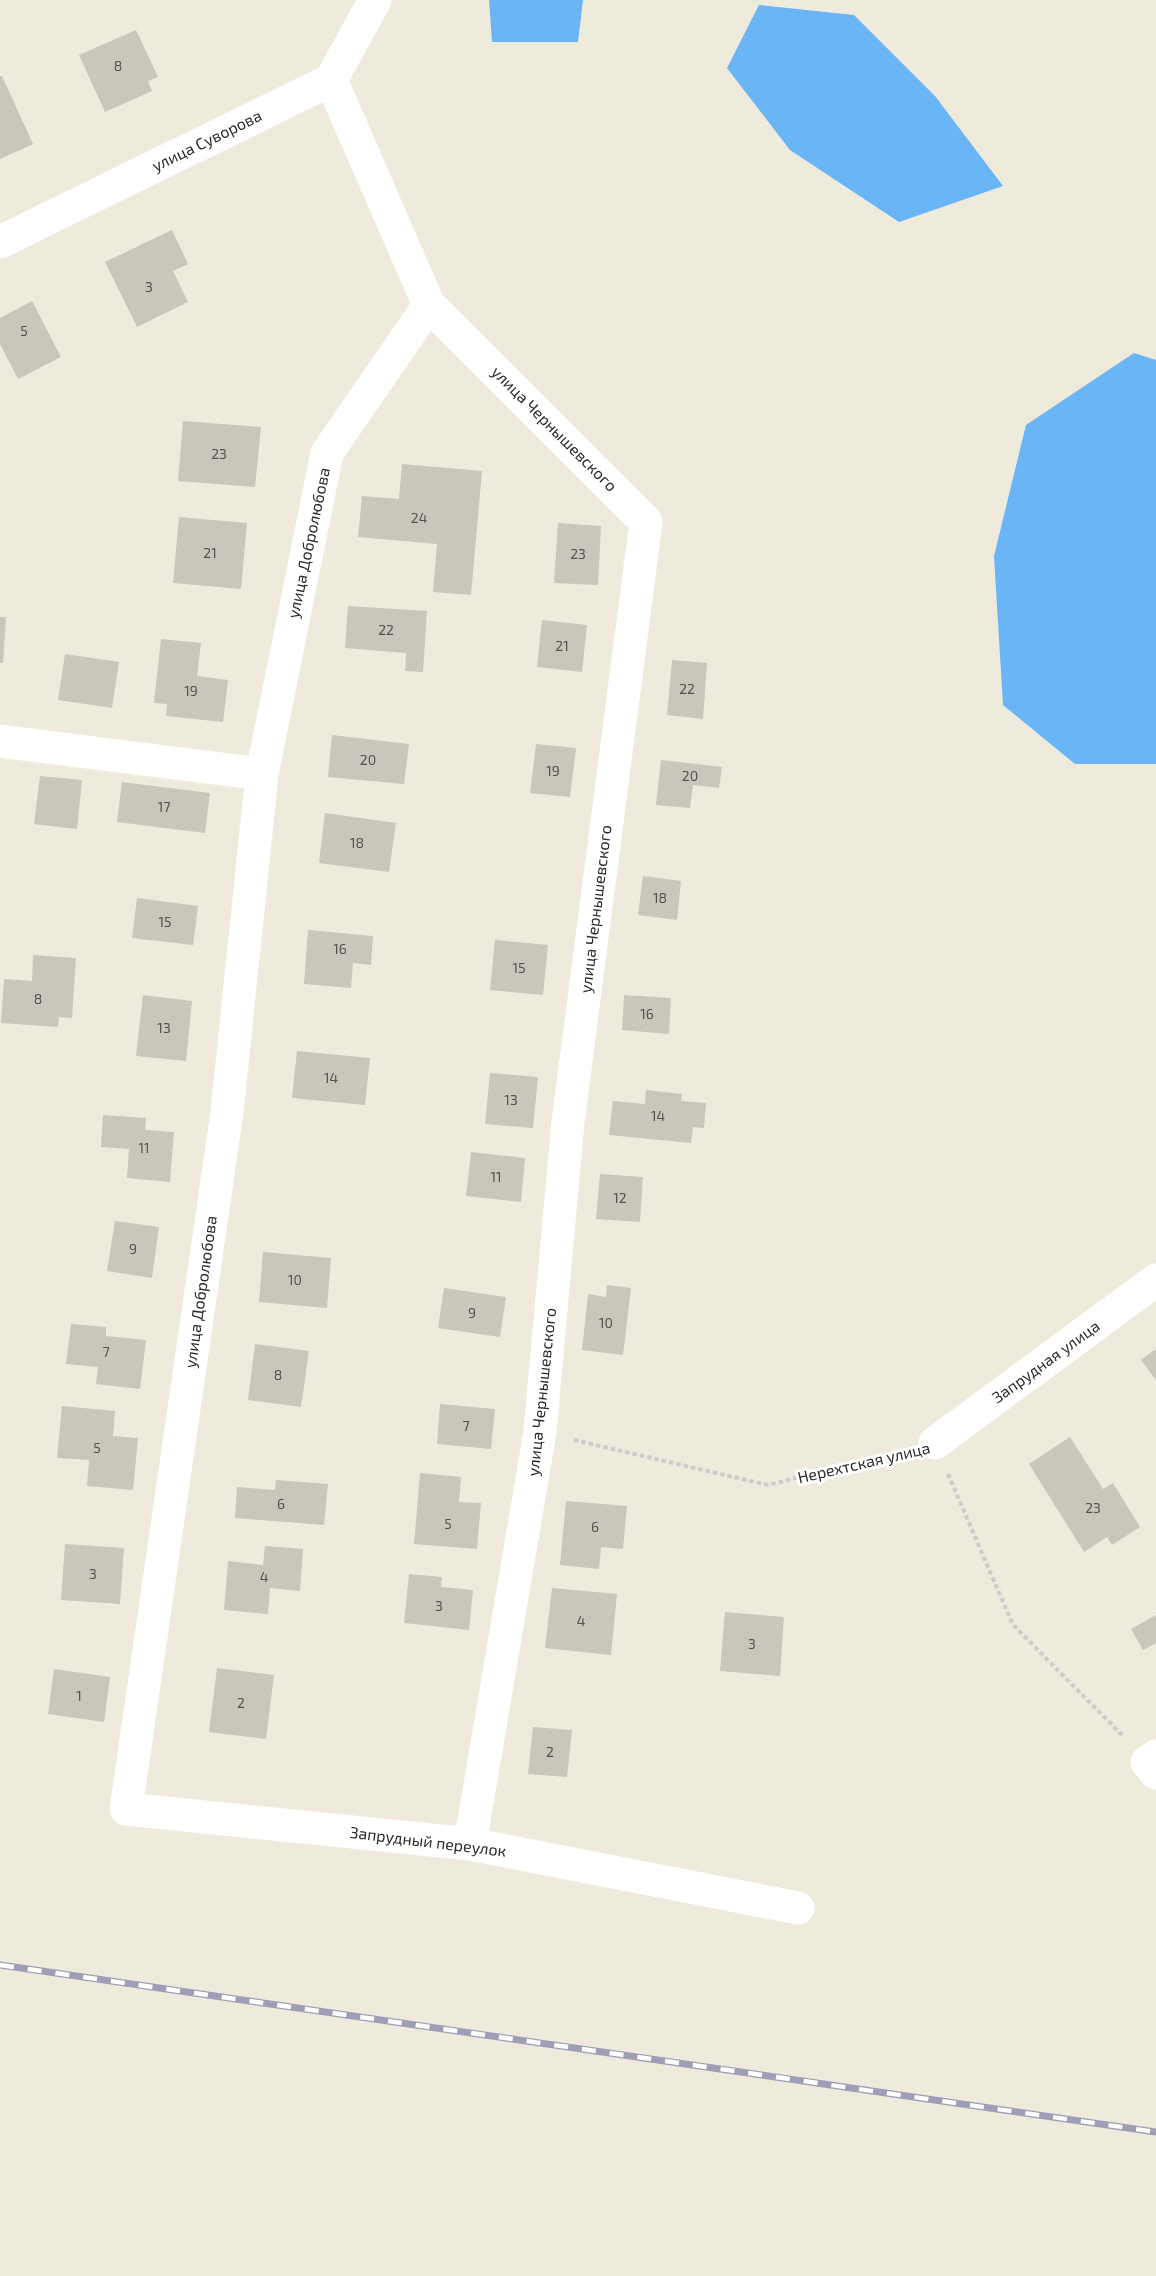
<!DOCTYPE html>
<html>
<head>
<meta charset="utf-8">
<style>
  body { margin:0 }
  canvas { display:block; background:#eeeadc }
</style>
</head>
<body>
<canvas width="1156" height="2276"></canvas>
<script>
const ctx = document.querySelector('canvas').getContext('2d');
ctx.lineJoin = 'round';
function fillPath(path, color) { ctx.fillStyle = color; ctx.fill(path, 'evenodd'); }
const poly = rows => new Path2D(rows.map(r => 'M' + r).join(''));
function strokePath(path, color, width, dash) { ctx.strokeStyle = color; ctx.lineWidth = width; ctx.lineCap = dash ? 'butt' : 'round'; ctx.setLineDash(dash || []); ctx.stroke(path); }
function label(font, color, halo, rows, align = 'center') {
  ctx.font = font + ' "Exo 2",sans-serif'; ctx.lineWidth = 6; ctx.setLineDash([]); ctx.textBaseline = 'middle'; ctx.strokeStyle = halo; ctx.fillStyle = color; for (const [text, x, y, turn = 0] of rows) {
    ctx.save(); ctx.translate(x, y); ctx.rotate((+turn || 0) * Math.PI / 180); ctx.textAlign = isNaN(turn) ? turn : align; if (halo) ctx.strokeText(text, 0, 0); ctx.fillText(text, 0, 0); ctx.restore();
  }
}
fillPath(poly([
  [489,0,583,0,578,42,492,42],
  [759,5,854,15,935,96,1003,186,899,222,790,150,727,68],
  [1134,353,1156,360,1156,764,1075,764,1003,705,994,556,1026,425]
]), '#69b5f6');
fillPath(poly([
  [136,30,158,77,148,81,152,91,105,112,79,55],
  [0,76,2,76,33,144,0,159],
  [172,230,188,264,173,271,188,302,137,327,105,262],
  [32,301,61,357,18,379,0,344,0,318],
  [183,421,261,427,255,487,178,481],
  [402,464,482,471,471,595,433,592,437,544,358,537,362,496,399,499],
  [179,517,247,523,241,589,173,583],
  [558,523,601,526,598,585,554,583],
  [348,606,427,611,423,672,405,671,406,653,345,648],
  [0,617,6,617,3,663,0,663],
  [542,620,587,625,582,672,537,667],
  [161,639,201,643,197,676,228,680,223,722,166,716,167,704,154,703],
  [65,654,119,662,112,708,58,700],
  [672,660,707,663,703,719,667,715],
  [332,735,409,744,404,784,328,777],
  [536,744,576,748,570,797,530,793],
  [661,760,722,767,719,788,693,785,690,808,656,805],
  [40,776,82,780,77,829,34,824],
  [122,782,210,793,205,833,117,822],
  [325,813,396,823,389,872,319,863],
  [643,876,681,881,677,920,638,915],
  [137,898,198,906,193,945,132,938],
  [308,930,373,936,371,965,353,963,351,988,304,984],
  [495,940,548,945,543,995,490,990],
  [33,955,76,958,72,1018,59,1017,58,1027,1,1023,4,979,32,981],
  [143,995,192,1001,186,1061,136,1056],
  [624,995,671,998,669,1034,622,1030],
  [297,1051,370,1058,365,1105,292,1098],
  [490,1073,538,1077,533,1128,485,1124],
  [646,1090,682,1094,681,1101,706,1103,704,1128,693,1127,691,1143,609,1135,613,1101,645,1104],
  [103,1115,146,1118,145,1130,174,1132,170,1182,127,1178,129,1149,101,1147],
  [471,1152,525,1158,521,1202,466,1196],
  [600,1174,643,1177,640,1222,596,1219],
  [115,1221,159,1227,152,1278,107,1271],
  [263,1252,331,1258,327,1308,259,1302],
  [607,1285,631,1288,623,1355,582,1350,588,1294,606,1297],
  [444,1288,506,1297,500,1337,438,1328],
  [71,1324,106,1327,106,1336,146,1340,140,1389,96,1384,98,1367,66,1364],
  [255,1344,309,1351,301,1407,248,1400],
  [1156,1349,1156,1380,1141,1360],
  [440,1404,495,1409,491,1449,437,1444],
  [62,1406,115,1411,113,1436,138,1438,133,1490,87,1486,89,1460,57,1458],
  [1070,1437,1103,1489,1113,1483,1140,1527,1112,1545,1107,1537,1084,1552,1029,1464],
  [420,1473,461,1477,459,1502,481,1503,477,1549,414,1544],
  [276,1480,328,1484,324,1525,235,1518,237,1487,275,1490],
  [566,1501,627,1506,623,1549,601,1547,599,1569,560,1565],
  [65,1544,124,1548,120,1604,61,1600],
  [265,1546,303,1549,300,1591,270,1588,268,1614,224,1610,228,1561,263,1565],
  [409,1574,442,1577,441,1587,473,1590,469,1630,404,1623],
  [552,1588,617,1594,611,1655,545,1648],
  [725,1612,784,1617,780,1676,720,1671],
  [1156,1615,1156,1643,1143,1650,1131,1629],
  [217,1668,274,1675,266,1739,209,1732],
  [54,1669,110,1677,104,1722,48,1714],
  [533,1727,572,1730,567,1777,528,1774]
]), '#c9c6bc');
strokePath(poly([
  [574,1440,768,1485,902,1451],
  [948,1474,1013,1625,1124,1737]
]), '#ccc', 4, [4.5, 3]);
strokePath(poly([
  [331,80,429,305,646,522,568,1122,540,1432,470,1844],
  [0,242,331,80,375,0],
  [429,305,327,453,262,774,227,1112,126,1809,470,1844,798,1908],
  [0,741,262,774],
  [935,1443,1156,1280],
  [1156,1756,1147,1762,1156,1773]
]), '#fff', 33);
const rail = poly([
  [0,1965,1156,2132]
]);
strokePath(rail, '#a09eb6', 7);
strokePath(rail, '#fff', 4.5, [14]);
label('14px', '#52524f', null, [
  ["8",118,66],
  ["3",149,287],
  ["5",24,331],
  ["23",219,454],
  ["24",419,518],
  ["21",210,553],
  ["23",578,554],
  ["22",386,630],
  ["21",562,646],
  ["22",687,689],
  ["19",191,691],
  ["20",368,760],
  ["19",553,771],
  ["20",690,776],
  ["17",164,807],
  ["18",357,843],
  ["18",660,898],
  ["15",165,922],
  ["16",340,949],
  ["15",519,968],
  ["8",38,999],
  ["16",647,1014],
  ["13",164,1028],
  ["14",331,1078],
  ["13",511,1100],
  ["14",658,1116],
  ["11",144,1148],
  ["11",496,1177],
  ["12",620,1198],
  ["9",133,1249],
  ["10",295,1280],
  ["9",472,1313],
  ["10",606,1323],
  ["7",106,1352],
  ["8",278,1375],
  ["7",466,1426],
  ["5",97,1448],
  ["6",281,1504],
  ["23",1093,1508],
  ["5",448,1524],
  ["6",595,1527],
  ["3",93,1574],
  ["4",264,1577],
  ["3",439,1606],
  ["4",581,1621],
  ["3",752,1644],
  ["1",79,1696],
  ["2",241,1703],
  ["2",550,1752]
]);
label('16px', '#2b2b2b', '#fff', [
  ["улица Суворова",207,141,-26],
  ["улица Чернышевского",554,429,45],
  ["улица Добролюбова",309,543,-78],
  ["улица Чернышевского",596,909,-83],
  ["улица Добролюбова",201,1292,-82],
  ["Запрудная улица",1046,1362,-36],
  ["улица Чернышевского",542,1392,-84],
  ["Нерехтская улица",864,1463,-13],
  ["Запрудный переулок",428,1842,7]
]);
</script>
</body>
</html>
